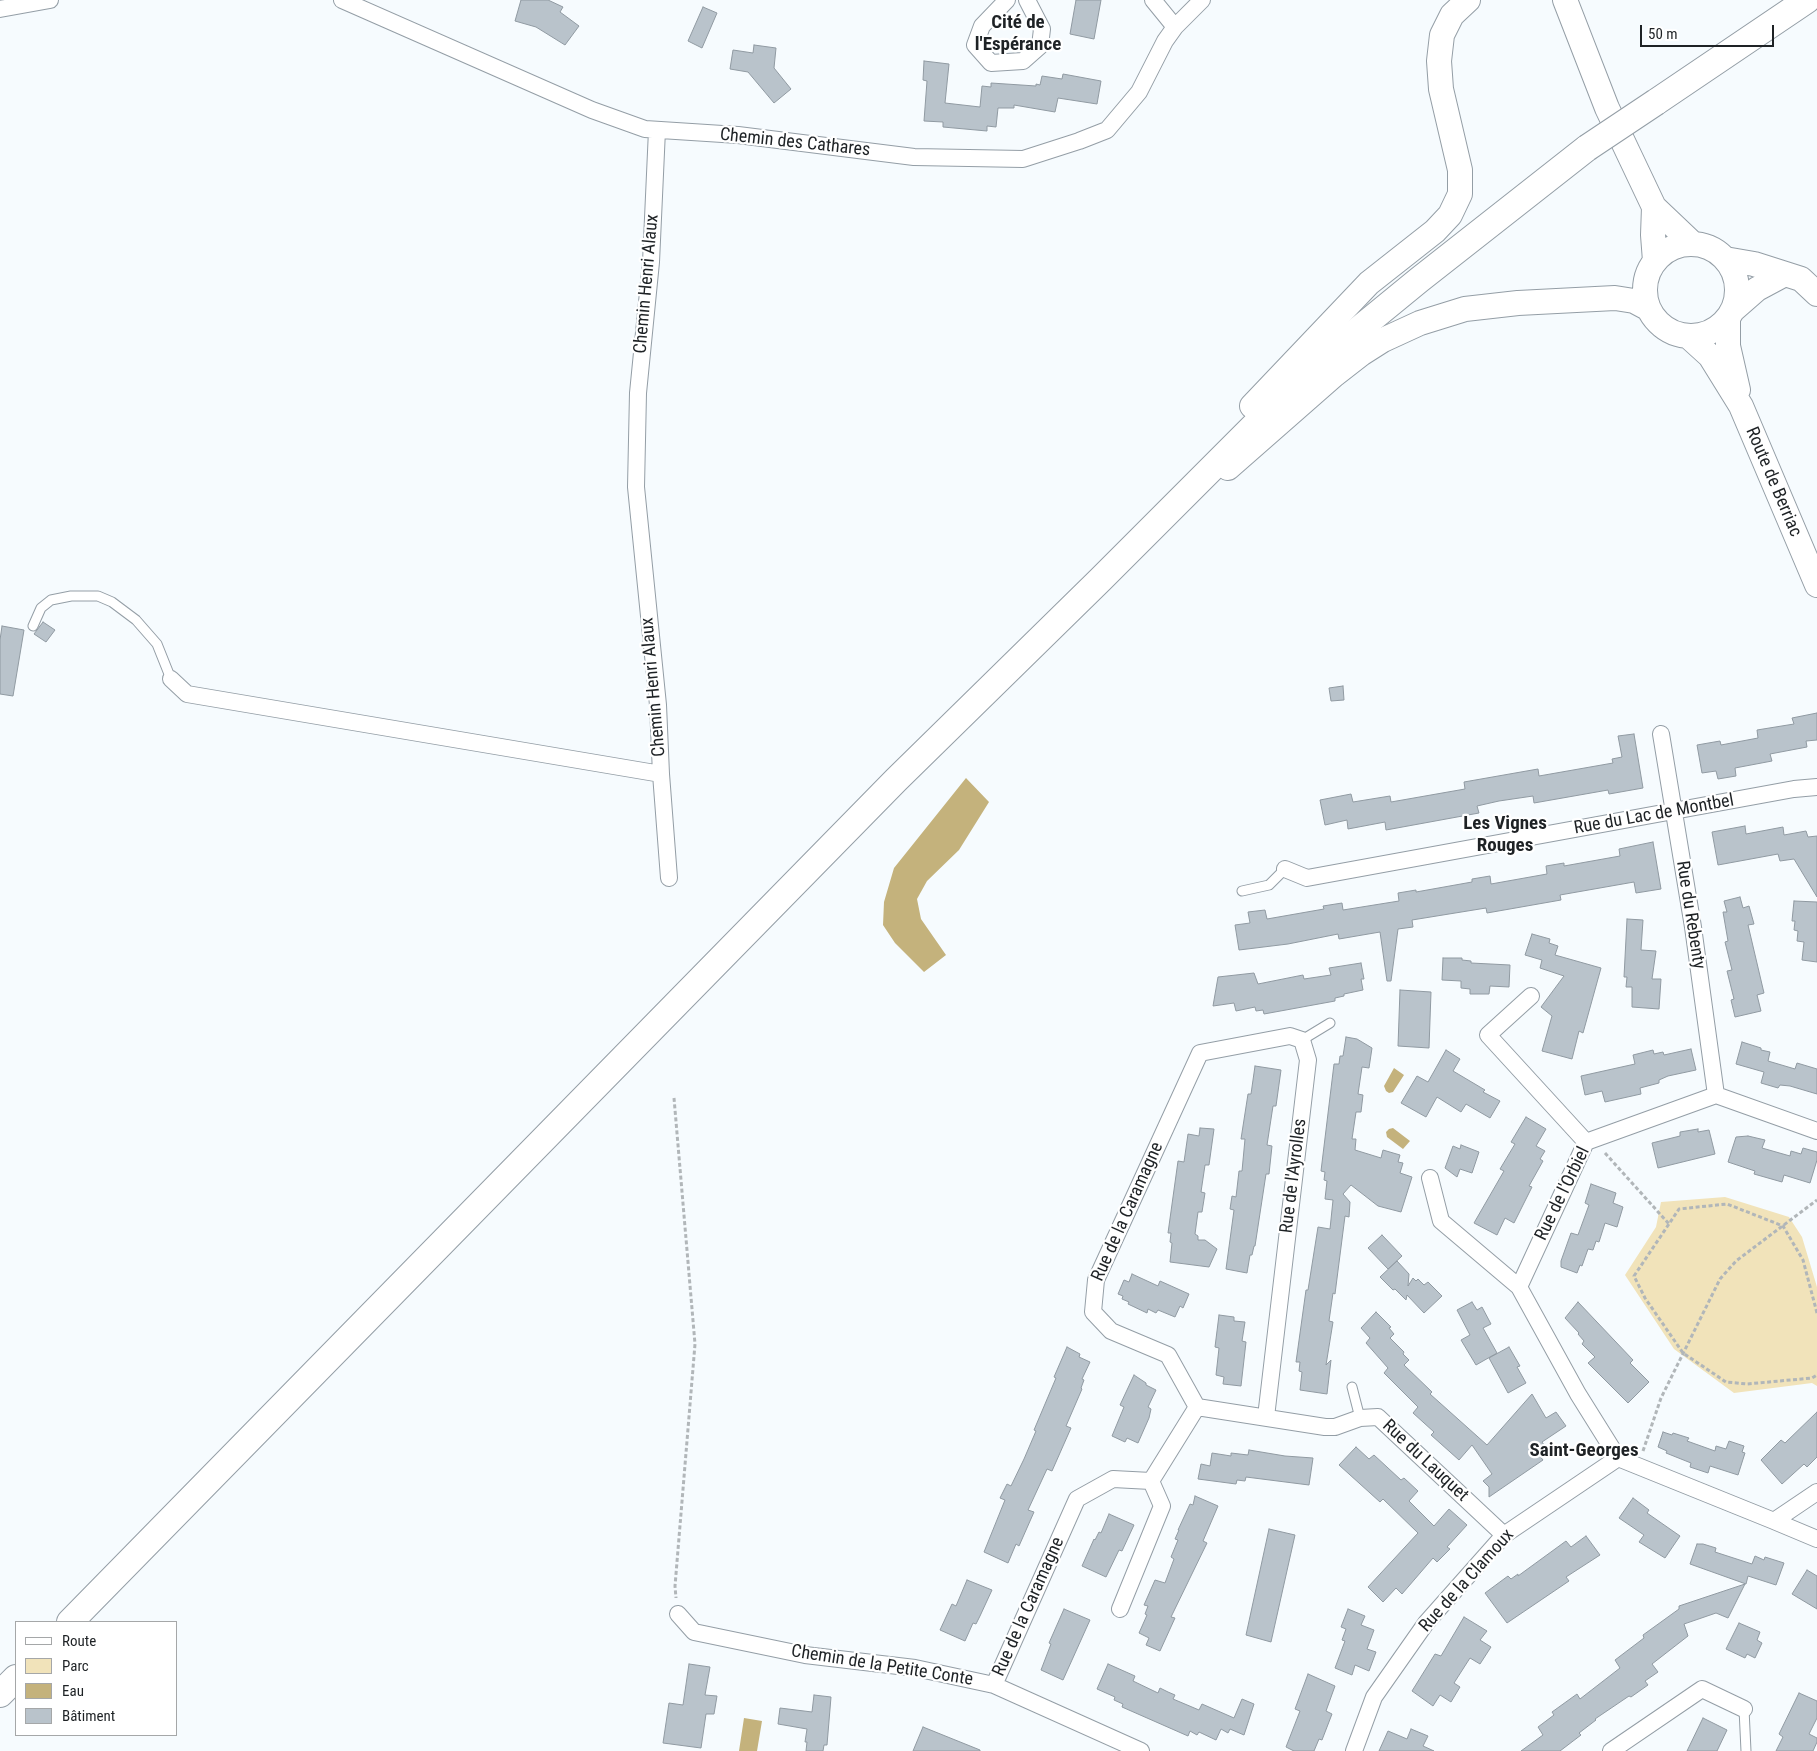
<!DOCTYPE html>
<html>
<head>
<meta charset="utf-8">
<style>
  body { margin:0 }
  #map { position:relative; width:1817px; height:1751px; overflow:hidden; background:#f6fbfe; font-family:"Roboto Condensed",sans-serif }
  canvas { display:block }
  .legend { position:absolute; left:15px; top:1621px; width:162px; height:115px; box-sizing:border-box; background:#fff; border:1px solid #a5a7a8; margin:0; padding:6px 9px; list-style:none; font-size:15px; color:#1e2225 }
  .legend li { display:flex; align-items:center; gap:10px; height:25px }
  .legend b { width:25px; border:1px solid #a5a7a8 }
  .scale { position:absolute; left:1640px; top:25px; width:134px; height:22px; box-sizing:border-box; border:2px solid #1e2225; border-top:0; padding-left:6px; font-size:15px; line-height:18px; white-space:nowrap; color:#1e2225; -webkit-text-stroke:4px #fff; paint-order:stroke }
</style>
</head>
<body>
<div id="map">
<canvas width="1817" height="1751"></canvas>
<ul class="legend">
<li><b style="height:6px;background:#fff"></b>Route</li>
<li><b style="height:14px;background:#f1e3ba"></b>Parc</li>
<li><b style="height:14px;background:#c4b27c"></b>Eau</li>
<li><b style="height:14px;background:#b9c3cb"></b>Bâtiment</li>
</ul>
<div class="scale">50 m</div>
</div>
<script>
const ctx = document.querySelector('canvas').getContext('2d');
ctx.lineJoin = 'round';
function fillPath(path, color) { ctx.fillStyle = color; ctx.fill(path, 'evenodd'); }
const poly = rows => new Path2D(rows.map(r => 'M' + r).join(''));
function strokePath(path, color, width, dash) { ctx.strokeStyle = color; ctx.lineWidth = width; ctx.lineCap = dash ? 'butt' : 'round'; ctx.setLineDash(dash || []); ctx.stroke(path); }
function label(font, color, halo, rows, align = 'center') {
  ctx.font = font + ' "Roboto Condensed",sans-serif'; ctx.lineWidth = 4.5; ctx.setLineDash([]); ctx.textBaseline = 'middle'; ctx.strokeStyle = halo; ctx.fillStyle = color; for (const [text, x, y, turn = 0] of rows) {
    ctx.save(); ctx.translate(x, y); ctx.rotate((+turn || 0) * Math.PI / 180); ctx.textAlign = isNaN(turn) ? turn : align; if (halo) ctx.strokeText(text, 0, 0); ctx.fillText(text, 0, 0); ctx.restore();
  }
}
fillPath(poly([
  [1725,1197,1789,1217,1802,1237,1817,1287,1817,1386,1812,1383,1734,1393,1674,1349,1625,1275,1656,1227,1661,1202]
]), '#f1e3ba');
fillPath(poly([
  [966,778,989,802,959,850,927,881,917,899,921,919,946,955,924,972,895,943,883,925,884,902,894,868],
  [1394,1068,1404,1075,1393,1092,1389,1093,1386,1091,1384,1086],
  [1393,1128,1410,1141,1403,1149,1387,1137,1386,1132,1389,1129],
  [744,1718,762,1721,757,1751,739,1751]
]), '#c4b27c');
const building = poly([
  [521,0,548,0,563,7,560,12,579,26,565,45,536,27,515,21,521,0],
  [1076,0,1101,0,1094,39,1070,34,1076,0],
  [703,7,717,13,702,48,688,41,703,7],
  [754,45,776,48,774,68,791,89,774,103,748,72,730,69,733,50,753,53,754,45],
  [924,61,949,64,945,103,980,107,982,86,991,87,991,83,1036,86,1036,84,1040,85,1042,76,1062,79,1063,74,1101,81,1097,104,1058,98,1055,112,1014,105,1014,108,998,108,996,127,987,126,987,131,943,127,943,122,924,121,927,81,923,80,924,61],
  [43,622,55,630,46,642,34,634,43,622],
  [2,626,24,630,13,696,0,694,0,640,2,626],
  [1343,686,1344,700,1331,701,1329,688,1343,686],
  [1817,713,1817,740,1806,741,1807,747,1770,754,1772,761,1735,768,1736,776,1718,779,1716,771,1702,773,1697,745,1720,741,1721,745,1758,738,1757,730,1794,724,1792,718,1817,713],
  [1634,734,1643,788,1609,794,1608,790,1534,803,1533,796,1499,801,1477,806,1479,813,1386,830,1385,822,1348,829,1347,820,1325,825,1320,800,1351,794,1353,802,1390,796,1391,802,1465,789,1464,782,1538,769,1539,776,1613,763,1612,759,1622,757,1618,736,1634,734],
  [1745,826,1746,834,1783,827,1784,835,1806,831,1808,837,1817,836,1817,897,1794,859,1780,861,1778,854,1718,865,1712,832,1745,826],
  [1653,842,1661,889,1636,893,1634,882,1560,895,1561,900,1487,913,1486,908,1412,920,1413,927,1398,929,1391,981,1387,981,1380,932,1339,939,1338,934,1288,944,1239,950,1235,925,1250,923,1248,912,1265,910,1267,919,1324,909,1323,906,1342,903,1343,910,1399,901,1398,893,1416,890,1416,892,1472,882,1472,879,1490,876,1491,884,1547,874,1546,866,1564,863,1564,866,1620,856,1619,849,1653,842],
  [1740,897,1743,908,1749,906,1754,924,1748,925,1764,993,1757,995,1761,1011,1735,1017,1731,1000,1734,999,1727,971,1732,970,1725,942,1728,941,1723,912,1727,912,1724,901,1740,897],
  [1794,901,1817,902,1817,962,1802,960,1804,942,1797,941,1798,931,1794,930,1795,921,1792,921,1794,901],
  [1627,919,1643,920,1641,950,1656,951,1652,979,1661,979,1659,1009,1632,1007,1632,987,1626,987,1627,977,1624,977,1627,919],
  [1532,934,1550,939,1549,943,1558,946,1555,955,1601,968,1583,1033,1579,1031,1572,1059,1542,1051,1552,1016,1541,1007,1564,976,1540,968,1542,960,1525,955,1532,934],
  [1443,958,1462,958,1462,960,1471,961,1471,963,1510,965,1509,987,1490,986,1489,994,1470,994,1470,989,1461,988,1461,981,1442,980,1443,958],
  [1361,963,1364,979,1361,979,1363,990,1344,994,1344,996,1335,998,1335,1001,1264,1014,1263,1010,1256,1011,1255,1007,1236,1011,1234,1003,1213,1006,1218,977,1254,973,1258,984,1303,975,1304,979,1331,975,1329,968,1361,963],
  [1400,990,1431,992,1429,1048,1398,1046,1400,990],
  [1346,1037,1357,1039,1372,1048,1369,1068,1362,1067,1358,1094,1363,1095,1361,1112,1356,1112,1352,1139,1356,1139,1355,1150,1381,1158,1383,1150,1400,1155,1398,1162,1403,1163,1400,1173,1412,1177,1401,1212,1378,1206,1351,1185,1343,1194,1350,1202,1349,1217,1345,1216,1335,1294,1333,1293,1329,1321,1333,1322,1326,1365,1331,1360,1327,1394,1300,1390,1302,1372,1299,1371,1300,1362,1296,1362,1306,1290,1308,1290,1318,1227,1330,1229,1333,1200,1325,1199,1327,1181,1324,1180,1325,1172,1321,1171,1334,1064,1339,1064,1340,1056,1343,1056,1346,1037],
  [1742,1042,1761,1048,1761,1050,1770,1052,1768,1061,1795,1069,1797,1063,1817,1069,1817,1094,1790,1086,1780,1085,1778,1088,1761,1083,1764,1072,1736,1064,1742,1042],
  [1691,1049,1696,1070,1668,1076,1659,1080,1659,1083,1640,1088,1641,1094,1605,1102,1602,1091,1585,1095,1581,1076,1635,1064,1633,1055,1653,1050,1654,1054,1663,1052,1664,1055,1691,1049],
  [1446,1050,1460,1059,1453,1071,1485,1090,1483,1092,1500,1101,1490,1118,1466,1104,1461,1112,1437,1097,1426,1117,1401,1103,1417,1076,1428,1082,1446,1050],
  [1255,1066,1281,1070,1276,1106,1273,1106,1267,1145,1272,1146,1269,1174,1266,1174,1255,1246,1254,1246,1252,1255,1250,1255,1247,1273,1226,1269,1234,1210,1230,1209,1232,1196,1236,1197,1239,1171,1242,1171,1245,1139,1241,1139,1248,1094,1251,1094,1255,1066],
  [1526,1117,1546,1129,1536,1146,1545,1151,1540,1159,1543,1161,1529,1186,1532,1187,1514,1223,1505,1218,1497,1235,1474,1223,1504,1171,1500,1169,1515,1144,1511,1142,1526,1117],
  [1200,1128,1214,1129,1209,1165,1205,1165,1201,1192,1205,1193,1202,1212,1198,1212,1195,1234,1198,1236,1198,1240,1205,1240,1217,1249,1209,1267,1170,1262,1172,1243,1170,1242,1171,1233,1168,1233,1178,1161,1184,1162,1188,1134,1199,1136,1200,1128],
  [1698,1129,1698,1132,1709,1130,1715,1154,1658,1168,1652,1143,1680,1136,1680,1132,1698,1129],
  [1748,1136,1765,1140,1762,1148,1790,1156,1791,1151,1801,1154,1803,1148,1817,1152,1817,1160,1810,1183,1784,1175,1782,1182,1754,1174,1755,1171,1728,1162,1736,1137,1748,1136],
  [1461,1145,1479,1152,1472,1173,1460,1169,1457,1177,1445,1168,1453,1146,1460,1149,1461,1145],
  [1591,1184,1616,1193,1613,1203,1623,1207,1617,1227,1605,1223,1599,1242,1596,1241,1593,1250,1588,1249,1582,1266,1580,1265,1577,1273,1561,1267,1561,1261,1571,1233,1578,1235,1589,1205,1585,1203,1591,1184],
  [1382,1235,1402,1256,1388,1269,1368,1248,1382,1235],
  [1397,1261,1409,1274,1408,1286,1413,1278,1416,1281,1418,1279,1424,1285,1428,1282,1442,1296,1424,1313,1407,1295,1406,1300,1395,1289,1393,1290,1380,1277,1397,1261],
  [1132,1274,1158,1286,1160,1281,1189,1294,1183,1308,1180,1306,1175,1317,1158,1310,1156,1313,1148,1309,1147,1313,1128,1304,1129,1302,1122,1299,1123,1296,1118,1294,1124,1280,1129,1282,1132,1274],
  [1472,1302,1477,1310,1482,1307,1491,1324,1483,1328,1497,1353,1476,1365,1461,1340,1470,1335,1457,1310,1472,1302],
  [1578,1302,1633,1360,1630,1363,1649,1382,1628,1403,1588,1363,1595,1357,1582,1344,1584,1341,1578,1334,1579,1333,1565,1318,1578,1302],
  [1376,1312,1391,1327,1389,1328,1394,1334,1390,1338,1404,1352,1403,1354,1409,1360,1404,1365,1432,1392,1430,1394,1487,1445,1532,1394,1546,1418,1556,1412,1566,1426,1542,1442,1547,1449,1539,1455,1543,1460,1489,1497,1489,1487,1483,1481,1492,1474,1472,1445,1459,1460,1431,1435,1434,1432,1413,1413,1418,1407,1384,1373,1388,1368,1366,1343,1370,1338,1361,1328,1376,1312],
  [1219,1315,1234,1317,1234,1321,1245,1322,1242,1341,1246,1342,1241,1386,1223,1384,1224,1377,1216,1375,1219,1348,1215,1347,1219,1315],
  [1067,1347,1080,1354,1079,1357,1090,1362,1082,1379,1084,1380,1081,1388,1082,1389,1066,1426,1071,1428,1052,1471,1047,1469,1028,1510,1034,1512,1019,1546,1016,1544,1008,1563,984,1552,1005,1500,1000,1498,1007,1484,1011,1486,1024,1459,1036,1431,1034,1430,1056,1378,1054,1377,1067,1347],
  [1509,1347,1520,1366,1517,1367,1526,1383,1508,1393,1489,1358,1509,1347],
  [1134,1375,1146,1383,1146,1385,1156,1390,1148,1407,1151,1409,1149,1418,1138,1443,1127,1438,1125,1442,1112,1436,1124,1407,1120,1405,1134,1375],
  [1817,1412,1817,1457,1807,1467,1804,1464,1782,1484,1761,1460,1781,1440,1785,1443,1817,1412],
  [1663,1432,1672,1435,1673,1433,1689,1438,1687,1441,1715,1451,1716,1446,1726,1449,1729,1441,1744,1446,1742,1452,1745,1453,1738,1475,1710,1466,1708,1473,1690,1467,1691,1463,1666,1453,1667,1451,1658,1447,1663,1432],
  [1356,1447,1369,1459,1374,1455,1401,1480,1404,1478,1418,1491,1409,1501,1434,1526,1449,1509,1467,1525,1447,1547,1450,1549,1437,1562,1433,1558,1402,1594,1396,1588,1383,1602,1368,1587,1418,1533,1383,1499,1380,1502,1339,1465,1356,1447],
  [1249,1450,1285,1456,1313,1458,1309,1485,1246,1477,1245,1481,1237,1480,1236,1484,1198,1479,1201,1464,1210,1466,1212,1453,1231,1456,1231,1453,1248,1455,1249,1450],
  [1195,1496,1218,1506,1203,1541,1207,1543,1171,1617,1175,1618,1160,1651,1146,1645,1149,1638,1139,1633,1147,1615,1145,1614,1148,1606,1144,1605,1155,1580,1165,1583,1174,1559,1171,1557,1178,1540,1175,1539,1179,1530,1178,1530,1190,1504,1193,1505,1195,1496],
  [1633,1498,1649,1510,1647,1513,1680,1536,1665,1558,1639,1542,1644,1535,1619,1518,1633,1498],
  [1109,1514,1134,1525,1122,1551,1119,1550,1106,1577,1082,1566,1094,1539,1095,1540,1099,1532,1101,1533,1109,1514],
  [1269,1529,1295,1535,1271,1642,1246,1635,1269,1529],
  [1586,1536,1600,1555,1566,1577,1569,1581,1507,1623,1485,1593,1508,1576,1511,1579,1518,1574,1518,1576,1566,1541,1571,1547,1586,1536],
  [1697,1544,1703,1544,1716,1548,1715,1552,1752,1564,1755,1556,1764,1560,1765,1557,1784,1563,1776,1585,1748,1576,1746,1584,1690,1564,1697,1544],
  [1807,1570,1817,1576,1817,1609,1792,1594,1807,1570],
  [967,1580,992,1590,980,1616,976,1624,973,1623,965,1641,940,1630,952,1604,956,1606,967,1580],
  [1745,1584,1728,1618,1716,1613,1684,1624,1688,1636,1652,1664,1658,1672,1645,1681,1648,1685,1631,1697,1629,1696,1595,1719,1596,1720,1579,1733,1581,1735,1560,1751,1521,1751,1543,1735,1538,1727,1554,1715,1552,1712,1577,1694,1580,1699,1620,1668,1615,1660,1644,1638,1643,1635,1679,1609,1679,1606,1745,1584],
  [1064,1609,1090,1620,1063,1680,1041,1670,1051,1644,1049,1643,1064,1609],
  [1348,1609,1365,1616,1361,1625,1374,1630,1367,1649,1376,1652,1369,1671,1355,1665,1352,1675,1335,1668,1345,1641,1342,1640,1346,1629,1341,1627,1348,1609],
  [1464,1617,1487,1631,1480,1640,1491,1647,1480,1664,1470,1658,1454,1683,1460,1687,1451,1702,1440,1695,1433,1706,1412,1691,1435,1654,1441,1656,1464,1617],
  [1739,1623,1760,1632,1757,1640,1762,1643,1755,1658,1747,1654,1745,1658,1726,1649,1739,1623],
  [689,1664,710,1667,705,1695,717,1696,714,1714,706,1714,701,1748,663,1743,669,1703,683,1705,689,1664],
  [1108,1664,1135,1676,1133,1681,1158,1693,1160,1688,1168,1692,1175,1695,1173,1699,1199,1710,1202,1704,1234,1718,1242,1699,1254,1704,1244,1735,1230,1729,1228,1733,1221,1729,1216,1740,1199,1732,1197,1735,1190,1731,1188,1736,1122,1707,1123,1704,1114,1700,1115,1697,1097,1689,1108,1664],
  [1308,1674,1335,1686,1326,1711,1332,1714,1322,1740,1319,1739,1314,1751,1294,1751,1286,1747,1300,1711,1295,1709,1308,1674],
  [1799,1693,1817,1701,1817,1718,1809,1734,1817,1738,1817,1742,1813,1751,1776,1751,1783,1737,1779,1734,1799,1693],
  [814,1695,831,1697,827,1745,824,1745,823,1751,806,1751,807,1742,805,1742,807,1729,778,1724,780,1708,812,1712,814,1695],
  [1703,1718,1727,1730,1717,1751,1687,1751,1703,1718],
  [923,1727,980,1750,980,1751,913,1751,923,1727],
  [1411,1729,1428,1736,1423,1746,1434,1751,1379,1751,1388,1731,1407,1739,1411,1729]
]);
fillPath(building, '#b9c3cb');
strokePath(building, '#909aa2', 1);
const service = poly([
  [33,626,41,608,51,600,71,596,98,596,112,602,136,620,157,644,171,679],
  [1242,891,1269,885,1285,869],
  [1302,1040,1330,1023],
  [1352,1387,1360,1418],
  [1744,1709,1746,1751]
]);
const minor = poly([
  [342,0,592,110,645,129,738,135,914,157,1023,159,1079,141,1107,130,1139,92,1165,41,1175,27,1202,0],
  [1007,0,982,26,975,45,991,63,1023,61,1040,46,1042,29,1027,0],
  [1153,0,1175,27],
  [0,9,50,0],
  [171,679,187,694,661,774,658,705,636,487,638,393,651,262,657,130],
  [1661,734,1693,927,1716,1095],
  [661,774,669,878],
  [1285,869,1307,878,1794,789,1817,787],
  [1531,996,1488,1035,1586,1142],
  [1430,1178,1441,1221,1519,1287],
  [1197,1407,1325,1427,1335,1427,1360,1418,1378,1417,1504,1535],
  [1618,1458,1578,1394,1519,1287,1586,1142,1716,1095,1817,1131],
  [1774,1521,1817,1539],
  [1120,1609,1162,1506,1151,1481],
  [678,1614,694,1632,805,1655,915,1668,994,1685,1141,1751],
  [994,1685,1077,1499,1113,1479,1151,1481,1197,1407,1168,1355,1111,1331,1093,1312,1096,1280,1200,1053,1290,1036,1302,1040,1308,1060,1266,1417],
  [1354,1751,1374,1697,1426,1623,1504,1535,1618,1458,1774,1521,1817,1492],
  [1611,1751,1702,1689,1744,1709]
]);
const secondary = poly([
  [1565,0,1607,108,1654,207,1693,244],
  [1654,207,1653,235,1655,261],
  '1645 290a46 46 0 1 1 92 0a46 46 0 1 1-92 0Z',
  [1725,259,1754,264,1801,279,1817,294],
  [1733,310,1757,289,1785,274],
  [1728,318,1728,346,1738,390],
  [1688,336,1710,356,1741,406,1817,585],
  [1252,406,1369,283,1435,231,1450,215,1460,194,1460,170,1441,89,1439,61,1442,35,1452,15,1468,0],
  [1228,468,1334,375,1361,354,1383,340,1420,323,1465,309,1518,303,1615,298,1634,301,1649,309]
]);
const primary = poly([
  [1656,102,1807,0],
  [70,1622,896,780,1100,580,1265,415,1336,348,1419,280,1587,148],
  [0,1694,16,1678]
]);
strokePath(service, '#949ea6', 11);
strokePath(minor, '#949ea6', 18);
strokePath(secondary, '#949ea6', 26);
strokePath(primary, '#949ea6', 28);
strokePath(poly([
  [674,1098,695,1344,675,1586,676,1598],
  [1605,1153,1669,1224],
  [1817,1313,1803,1260,1783,1226,1727,1204,1679,1209,1634,1276,1645,1298,1683,1353,1726,1382,1747,1384,1812,1378,1817,1375],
  [1643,1451,1661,1398,1720,1279,1736,1261,1817,1200]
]), '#b1b6b9', 3, [4, 2.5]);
strokePath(service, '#fff', 9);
strokePath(minor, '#fff', 16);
strokePath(secondary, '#fff', 24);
strokePath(primary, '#fff', 26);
const primaryBridge = poly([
  [1587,148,1656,102]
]);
strokePath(primaryBridge, '#949ea6', 28, []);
strokePath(primaryBridge, '#fff', 26);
label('18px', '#1e2225', '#fff', [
  ["Chemin des Cathares",795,143,6],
  ["Chemin Henri Alaux",647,284,-85],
  ["Route de Berriac",1773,482,67],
  ["Chemin Henri Alaux",654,687,-95],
  ["Rue du Lac de Montbel",1654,815,-10],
  ["Rue du Rebenty",1690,915,81],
  ["Rue de l'Ayrolles",1294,1176,-83],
  ["Rue de l'Orbiel",1563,1194,-64],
  ["Rue de la Caramagne",1128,1212,-66],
  ["Rue du Lauquet",1425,1461,43],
  ["Rue de la Clamoux",1467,1581,-48],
  ["Rue de la Caramagne",1029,1607,-66],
  ["Chemin de la Petite Conte",882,1666,9]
]);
label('bold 19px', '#1e2225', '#fff', [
  ["Cité de",1018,23],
  ["l'Espérance",1018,45],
  ["Les Vignes",1505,824],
  ["Rouges",1505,846],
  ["Saint-Georges",1584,1451]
]);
</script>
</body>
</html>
